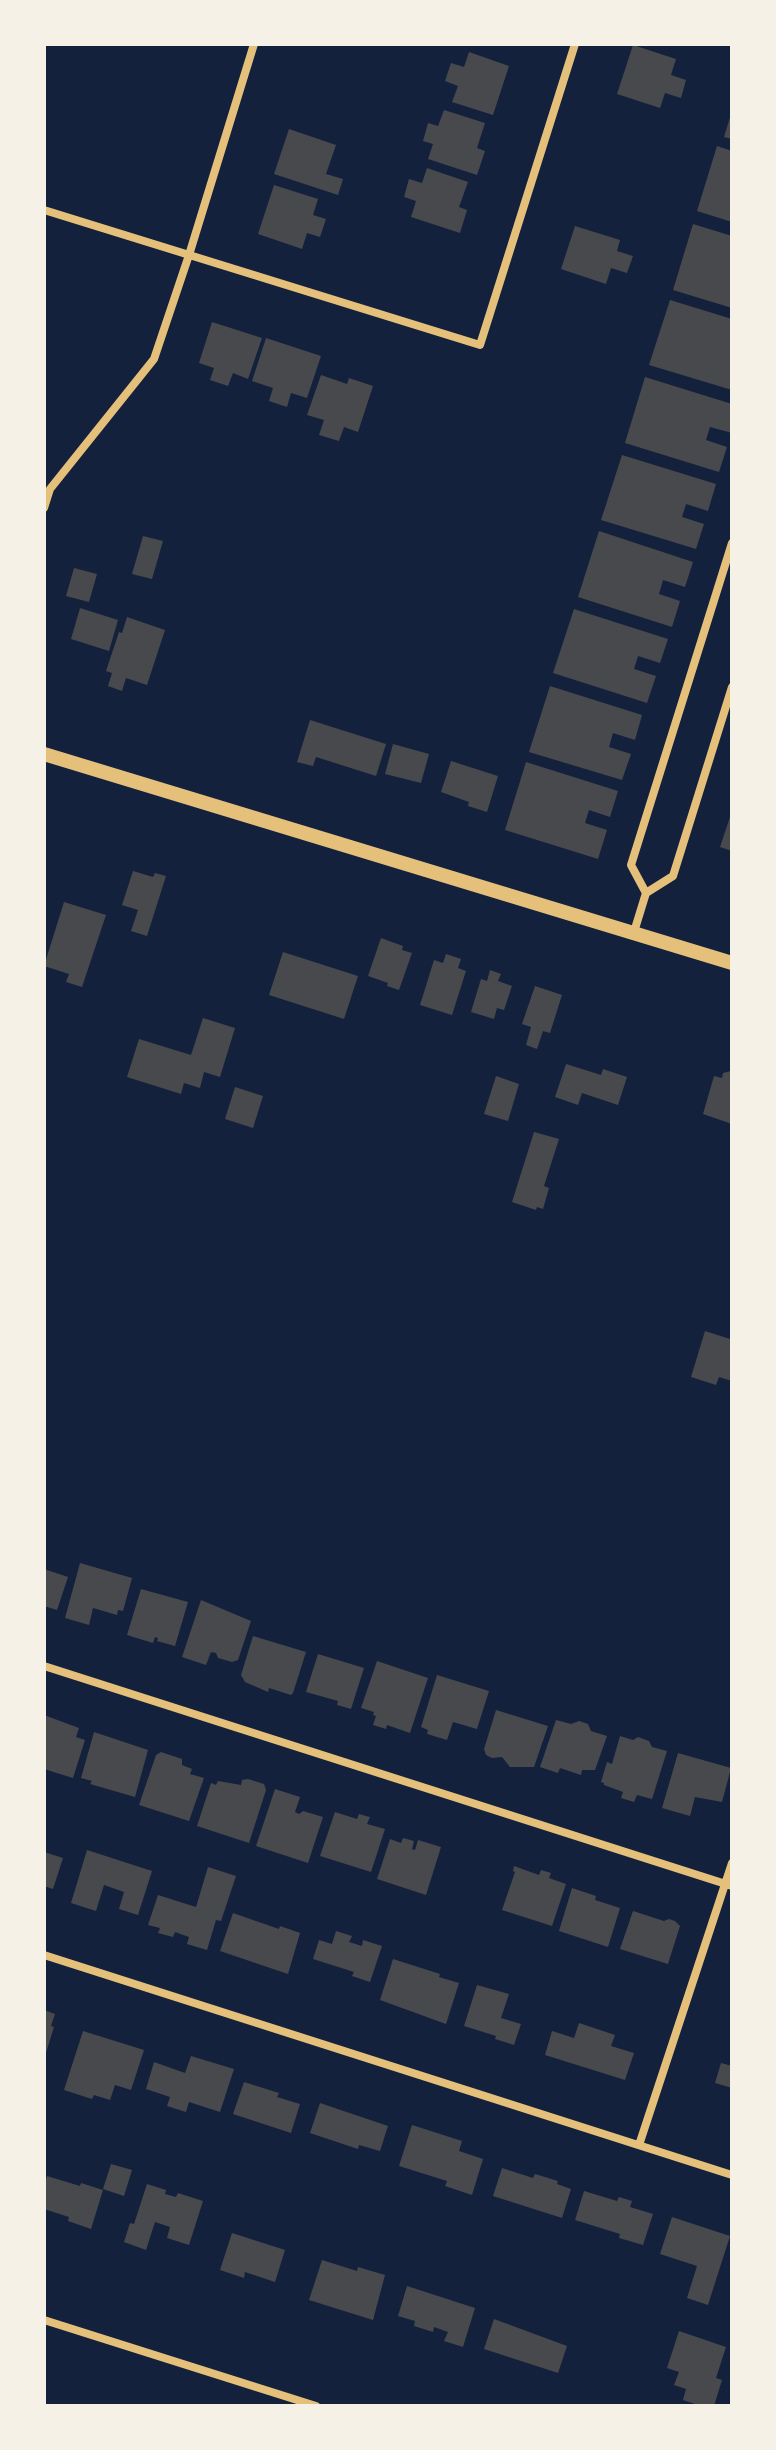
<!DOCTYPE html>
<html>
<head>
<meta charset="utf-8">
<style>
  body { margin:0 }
  #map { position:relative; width:776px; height:2450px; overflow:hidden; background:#14213d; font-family:"Noto Sans",sans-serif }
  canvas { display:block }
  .frame { position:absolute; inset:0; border:46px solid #f6f1e7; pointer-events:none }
</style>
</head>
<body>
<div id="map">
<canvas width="776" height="2450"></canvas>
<div class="frame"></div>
</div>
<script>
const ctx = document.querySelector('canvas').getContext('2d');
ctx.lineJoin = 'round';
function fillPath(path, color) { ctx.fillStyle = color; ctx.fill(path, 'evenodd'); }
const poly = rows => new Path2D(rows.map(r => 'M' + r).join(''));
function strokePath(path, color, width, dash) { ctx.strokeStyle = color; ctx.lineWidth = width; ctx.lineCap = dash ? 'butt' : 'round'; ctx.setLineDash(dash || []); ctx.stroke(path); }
fillPath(poly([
  [633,45,676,59,671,75,686,80,681,98,665,93,660,108,617,94],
  [469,52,509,66,493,115,452,102,458,86,445,81,451,63,464,67],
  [444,110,485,123,477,148,485,151,477,175,428,159,433,144,423,141,428,123,438,126],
  [731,114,732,114,732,139,724,137],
  [289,129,336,145,326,174,343,179,338,195,274,174],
  [717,146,732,151,732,222,697,211],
  [427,168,468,182,459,207,467,210,460,233,411,217,416,201,404,197,409,179,422,183],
  [274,185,318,199,313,215,326,219,320,237,307,233,302,249,258,234],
  [693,224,732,236,732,308,673,290],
  [575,226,620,240,617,251,633,256,627,273,611,268,606,284,561,269],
  [670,300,732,319,732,390,649,365],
  [212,322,262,338,248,379,233,373,228,386,210,380,214,368,199,363],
  [266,338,321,356,307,398,291,393,287,407,269,401,273,388,252,381],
  [321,375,347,384,349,378,373,386,358,432,344,427,339,441,319,435,324,420,307,415],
  [645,377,732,404,732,433,710,427,706,440,727,447,719,472,625,443],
  [622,455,716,484,708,511,686,504,682,517,704,524,696,549,601,520],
  [599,531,693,562,685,587,663,580,659,594,680,601,672,627,578,597],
  [143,536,163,541,152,579,132,574],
  [74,568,97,574,89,602,66,596],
  [80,608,118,620,109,651,71,639],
  [574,609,668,639,660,663,638,656,634,669,656,676,647,703,553,673],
  [127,617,165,630,147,685,126,678,122,691,108,686,112,673,106,671,119,632,122,633],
  [550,686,642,715,635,740,613,733,609,747,631,754,622,780,529,752],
  [310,720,386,744,376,776,316,757,313,766,297,762],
  [393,744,429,754,421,783,385,774],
  [451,761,498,776,487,812,468,806,469,802,441,792],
  [526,762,618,791,610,817,589,810,585,823,607,830,598,859,505,830],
  [732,811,732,851,720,847],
  [133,871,153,877,155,873,166,876,147,936,131,931,138,910,122,905],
  [64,902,106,915,82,987,66,982,69,974,44,966],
  [381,938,403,946,402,950,412,953,399,990,387,986,388,983,368,976],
  [283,952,358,976,344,1019,269,995],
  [446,954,461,959,458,968,466,971,452,1015,420,1005,434,960,443,963],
  [490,970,501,974,498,981,512,986,504,1010,497,1008,494,1019,471,1012,481,979,487,981],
  [535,986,562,995,550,1033,543,1031,537,1049,526,1045,531,1027,522,1024],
  [203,1018,235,1028,220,1077,204,1072,200,1088,184,1083,181,1094,127,1077,139,1039,191,1055],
  [566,1064,601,1075,603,1069,627,1077,618,1105,582,1093,578,1105,555,1097],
  [731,1071,732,1073,732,1124,703,1114,714,1076,722,1078,723,1073],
  [496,1076,519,1084,508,1121,484,1114],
  [235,1087,263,1096,253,1128,225,1119],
  [534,1132,559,1139,544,1186,549,1188,543,1209,537,1207,536,1210,512,1202],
  [705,1331,730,1339,732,1381,719,1377,716,1385,691,1377],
  [80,1563,132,1578,123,1611,118,1610,117,1615,93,1608,89,1625,65,1618],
  [44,1569,68,1577,57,1610,44,1606],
  [141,1589,188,1602,175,1646,157,1641,158,1638,155,1637,153,1643,127,1635],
  [201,1600,251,1621,238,1660,232,1662,218,1658,216,1653,211,1652,206,1665,182,1657],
  [253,1636,306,1652,293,1693,291,1695,269,1688,268,1692,245,1682,241,1675],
  [318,1654,364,1668,351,1709,337,1705,338,1701,306,1692],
  [377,1661,428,1678,410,1733,387,1725,386,1729,373,1725,376,1716,373,1715,374,1712,361,1708],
  [437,1675,489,1691,477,1729,453,1722,447,1740,427,1734,428,1730,421,1727],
  [496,1710,548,1726,534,1767,510,1767,502,1757,492,1758,486,1755,484,1749],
  [44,1715,79,1728,76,1737,85,1740,73,1778,44,1769],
  [556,1720,571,1724,579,1721,588,1724,591,1731,607,1736,595,1770,582,1770,581,1775,560,1768,558,1773,540,1767],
  [94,1732,148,1750,135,1797,90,1784,92,1781,81,1778],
  [620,1736,633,1740,638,1737,649,1741,652,1747,667,1751,652,1799,637,1795,634,1802,621,1798,623,1792,604,1785,604,1783,601,1782,607,1762,612,1764],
  [161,1752,182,1759,182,1765,192,1769,190,1774,204,1778,189,1821,139,1805,156,1755],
  [678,1753,731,1768,722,1802,695,1797,690,1816,662,1808],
  [248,1779,264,1784,266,1790,249,1843,197,1826,211,1783,216,1785,218,1781,241,1785,242,1780],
  [275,1789,300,1797,295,1812,299,1814,303,1811,323,1817,308,1863,256,1846],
  [335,1812,357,1819,359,1814,370,1817,367,1824,385,1829,371,1872,320,1856],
  [403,1838,414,1841,412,1849,415,1850,418,1840,441,1847,426,1895,377,1879,390,1839,401,1843],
  [87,1850,152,1871,138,1915,119,1909,124,1892,104,1885,96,1911,71,1903],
  [44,1852,63,1858,53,1889,44,1886],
  [514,1866,539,1875,541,1870,551,1873,549,1878,566,1884,552,1926,502,1910,515,1872,513,1871],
  [208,1867,236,1876,221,1921,216,1920,207,1950,187,1944,189,1937,175,1932,173,1937,158,1933,160,1928,148,1925,158,1895,196,1907],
  [572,1888,596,1896,595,1900,620,1908,608,1947,559,1931],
  [633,1911,664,1921,669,1919,675,1921,680,1926,668,1964,620,1949],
  [233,1913,279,1929,280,1926,300,1933,288,1974,220,1951],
  [336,1931,352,1936,349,1942,362,1946,363,1940,382,1946,370,1982,352,1976,354,1972,313,1959,319,1940,332,1944],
  [393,1959,440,1974,439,1977,459,1983,446,2024,380,2000],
  [477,1985,509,1994,501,2018,521,2024,514,2045,495,2039,496,2036,464,2026],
  [44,2010,55,2014,51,2026,54,2027,45,2056],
  [579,2023,615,2035,611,2046,634,2053,625,2080,545,2055,552,2031,574,2038],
  [83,2031,144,2050,131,2090,115,2085,110,2100,94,2095,92,2099,64,2090],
  [191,2056,234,2069,220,2112,189,2102,186,2112,167,2106,170,2097,146,2089,154,2062,185,2073],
  [721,2063,732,2066,732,2088,715,2083],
  [244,2082,279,2093,277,2097,300,2104,291,2133,233,2114],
  [320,2103,388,2126,380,2151,359,2145,358,2149,310,2133],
  [412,2125,462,2141,459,2151,483,2159,472,2195,445,2186,447,2181,399,2166],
  [111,2164,132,2170,124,2196,103,2189],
  [502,2168,533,2178,535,2174,558,2181,557,2184,571,2189,562,2218,493,2196],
  [47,2176,80,2186,81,2183,103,2190,91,2229,68,2221,69,2217,44,2209,44,2186],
  [147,2184,166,2190,165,2194,176,2197,178,2193,203,2201,189,2245,167,2238,170,2227,155,2222,146,2250,124,2242,130,2223,134,2224],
  [584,2191,617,2201,619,2197,632,2201,630,2207,653,2214,643,2245,619,2238,620,2234,575,2220],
  [672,2217,730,2236,708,2305,687,2298,697,2266,660,2254],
  [232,2233,285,2250,275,2282,245,2272,244,2278,220,2270],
  [322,2260,357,2271,358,2267,385,2275,373,2320,309,2300],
  [407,2286,475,2308,463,2347,444,2341,448,2332,434,2327,433,2332,414,2326,415,2321,398,2316],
  [494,2319,567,2346,558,2373,484,2349],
  [679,2331,726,2347,716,2378,722,2380,714,2406,701,2406,683,2400,686,2389,674,2385,679,2372,667,2368]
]), '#48494c');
strokePath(poly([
  [44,210,480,345,575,44],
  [44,508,50,489,154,359,189,255,254,44],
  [646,893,631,865,732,543],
  [634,932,646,893,673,876,732,687],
  [44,1666,732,1886],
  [44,1955,732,2175],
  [639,2145,732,1863],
  [44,2320,316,2406]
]), '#e5c07b', 8);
strokePath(poly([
  [44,754,732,963]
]), '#e5c07b', 14);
</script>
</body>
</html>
